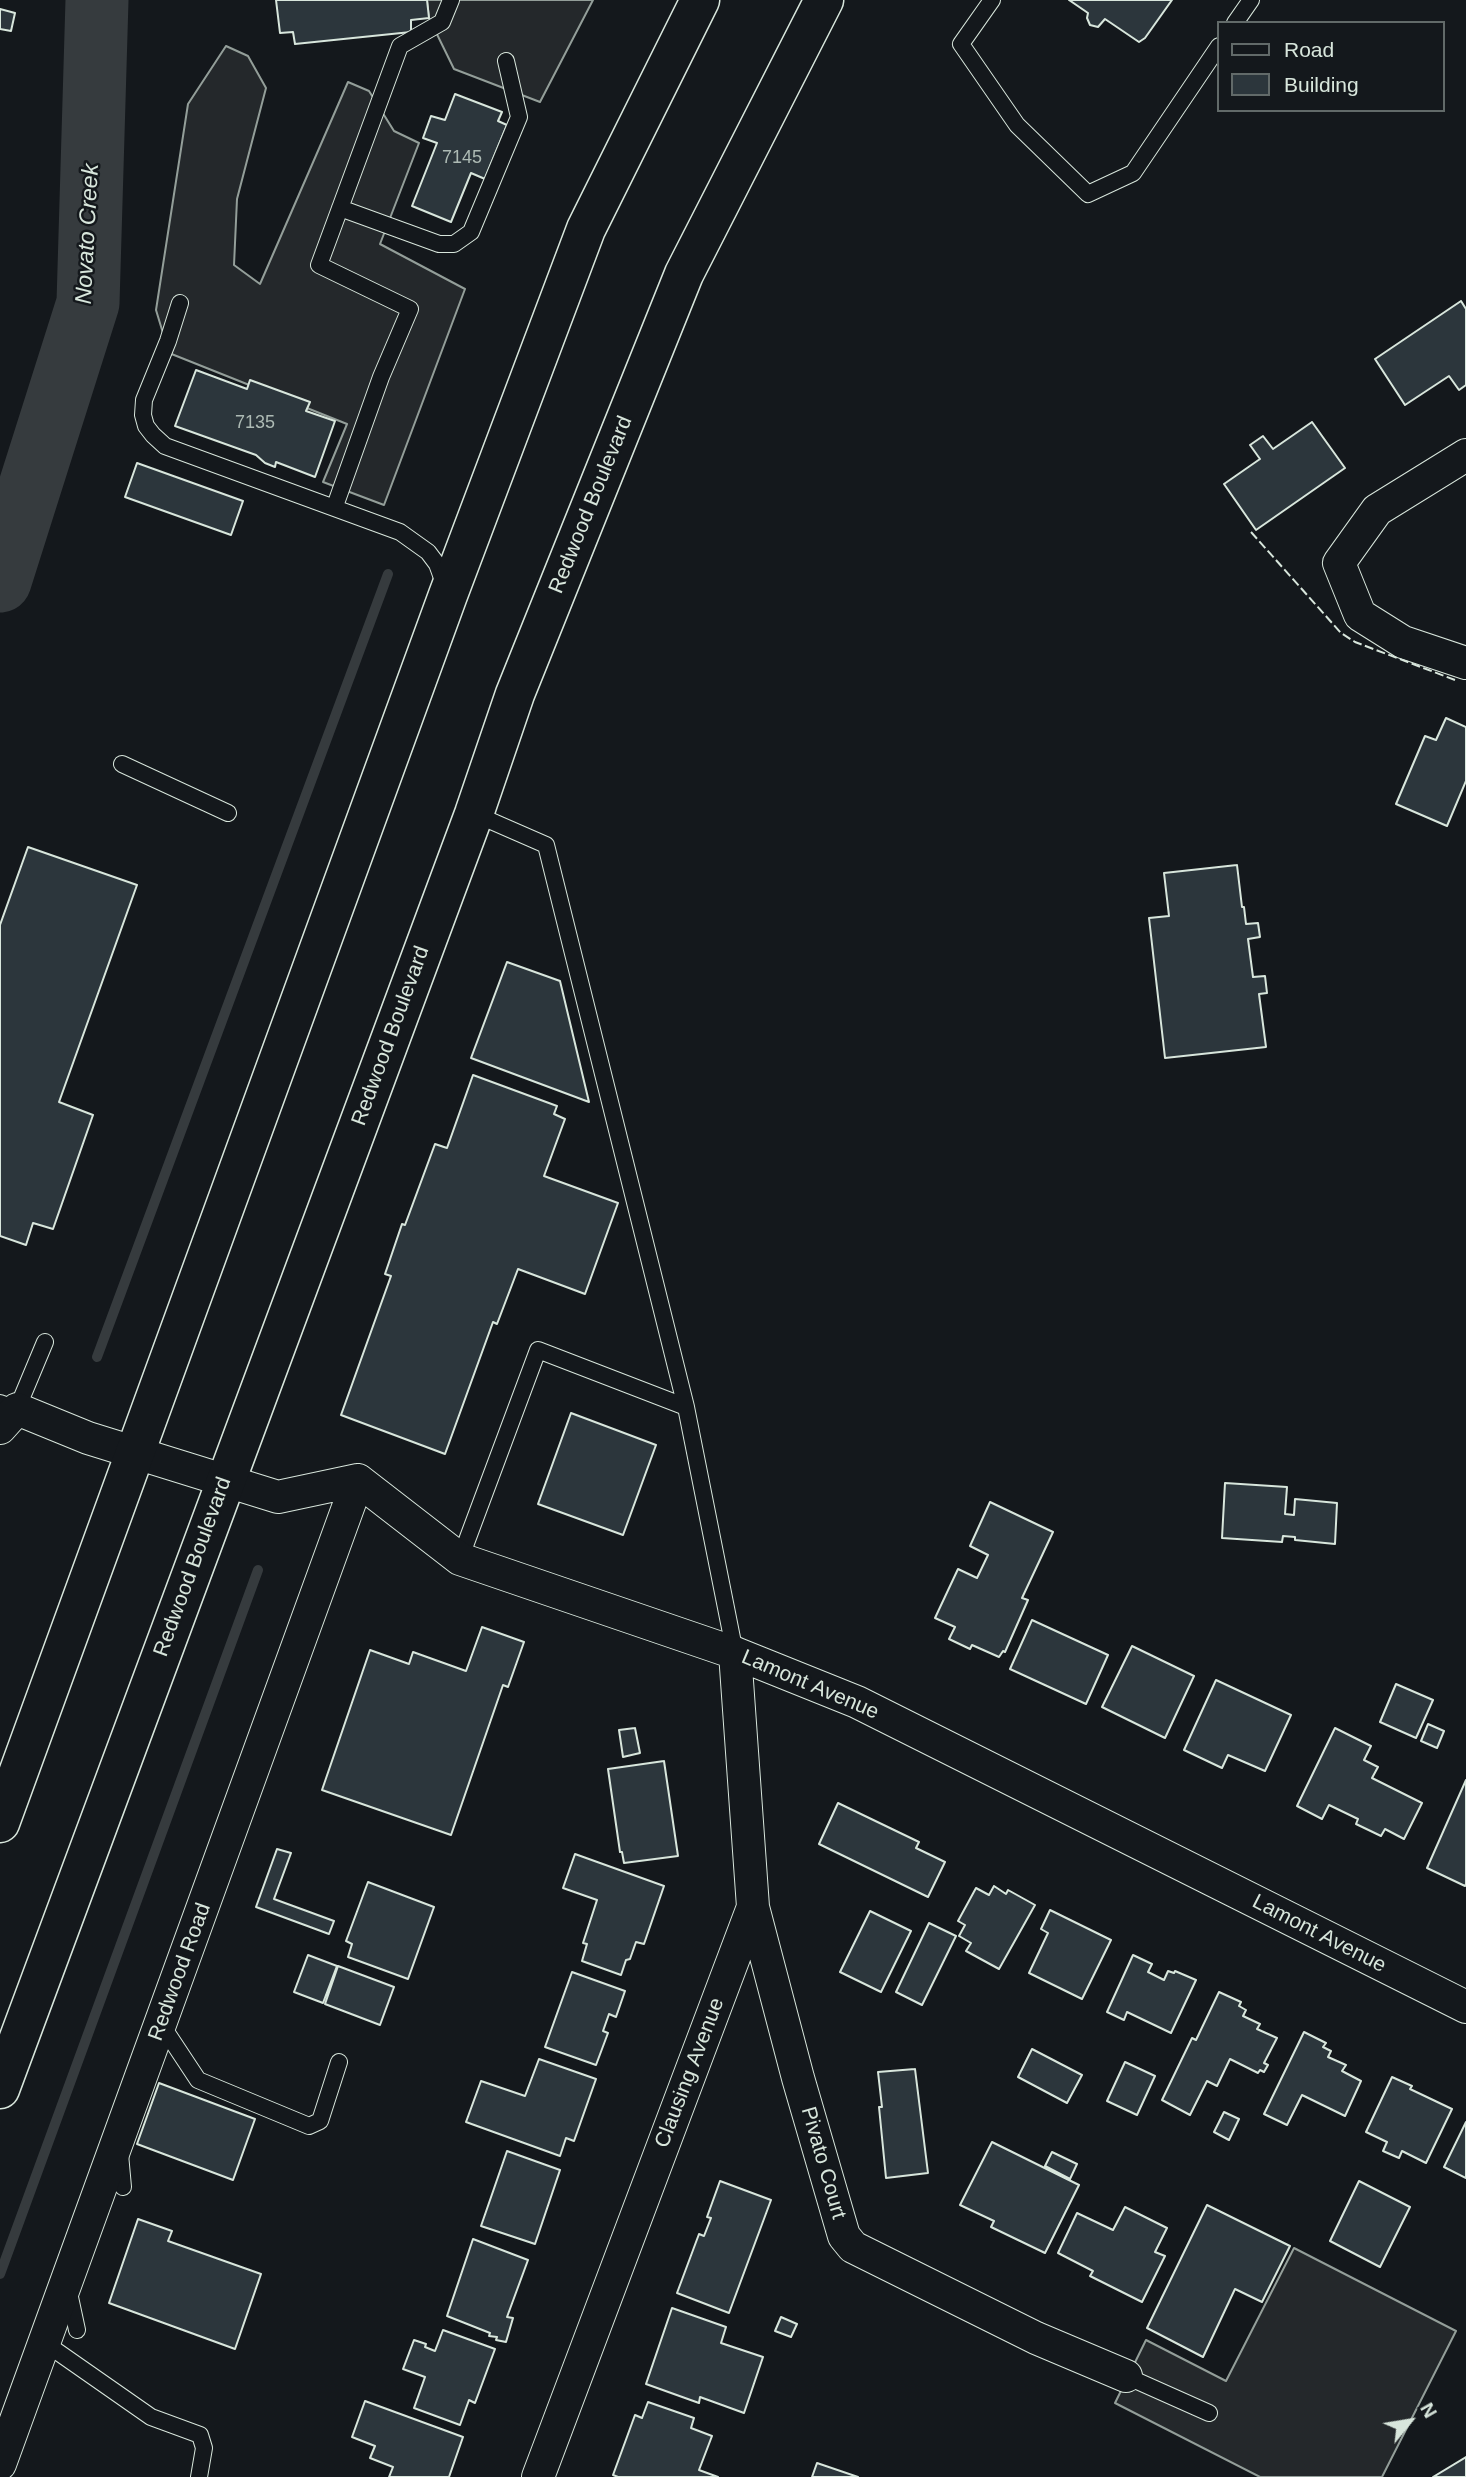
<!DOCTYPE html>
<html>
<head>
<meta charset="utf-8">
<style>
  body { margin:0 }
  #map { position:relative; width:1466px; height:2477px; overflow:hidden; background:#14181c; font-family:Helvetica,sans-serif }
  canvas { display:block }
  .legend { position:absolute; left:1217px; top:21px; width:228px; height:91px; box-sizing:border-box; background:#14181c; border:2px solid #626a69; margin:0; padding:9px 12px; list-style:none; font-size:21px; color:#d8e6dc }
  .legend li { display:flex; align-items:center; gap:14px; height:35px }
  .legend b { width:35px; border:2px solid #626a69 }
  .north { position:absolute; left:1375px; top:2386px; width:70px; height:70px; -webkit-text-stroke:5px #14181c; paint-order:stroke; rotate:60deg; font-size:19px; font-weight:700; line-height:28px; text-align:center; color:#d8e6dc }
  .north::after { content:''; display:block; margin:auto; width:24px; height:32px; background:#d8e6dc; clip-path:polygon(50% 0,100% 100%,50% 72%,0 100%) }
</style>
</head>
<body>
<div id="map">
<canvas width="1466" height="2477"></canvas>
<ul class="legend">
<li><b style="height:9px;background:#14181c"></b>Road</li>
<li><b style="height:19px;background:#2c363c"></b>Building</li>
</ul>
<div class="north">N</div>
</div>
<script>
const ctx = document.querySelector('canvas').getContext('2d');
ctx.lineJoin = 'round';
function fillPath(path, color) { ctx.fillStyle = color; ctx.fill(path, 'evenodd'); }
const poly = rows => new Path2D(rows.map(r => 'M' + r).join(''));
function strokePath(path, color, width, dash) { ctx.strokeStyle = color; ctx.lineWidth = width; ctx.lineCap = dash ? 'butt' : 'round'; ctx.setLineDash(dash || []); ctx.stroke(path); }
function label(font, color, halo, rows, align = 'center') {
  ctx.font = font + ' Helvetica,sans-serif'; ctx.lineWidth = 5; ctx.setLineDash([]); ctx.textBaseline = 'middle'; ctx.strokeStyle = halo; ctx.fillStyle = color; for (const [text, x, y, turn = 0] of rows) {
    ctx.save(); ctx.translate(x, y); ctx.rotate((+turn || 0) * Math.PI / 180); ctx.textAlign = isNaN(turn) ? turn : align; if (halo) ctx.strokeText(text, 0, 0); ctx.fillText(text, 0, 0); ctx.restore();
  }
}
const parking = poly([
  [427,0,593,0,540,102,454,69,429,18,427,0],
  [226,46,248,56,266,88,237,199,234,265,260,284,348,82,369,91,394,131,419,143,380,244,465,289,384,505,323,482,347,424,169,353,156,310,188,104,226,46],
  [1294,2248,1456,2331,1382,2477,1260,2477,1115,2403,1146,2340,1226,2381,1294,2248]
]);
fillPath(parking, '#24282b');
strokePath(parking, '#939e99', 2);
strokePath(poly([
  [97,1357,388,574],
  [0,2274,258,1570]
]), '#363b3e', 10);
strokePath(poly([
  [0,581,88,303,97,0]
]), '#363b3e', 63);
const building = poly([
  [276,0,427,0,429,18,411,20,411,32,295,44,293,32,280,33,276,0],
  [1069,0,1172,0,1145,38,1139,42,1105,19,1098,27,1090,25,1087,18,1088,13,1069,0],
  [0,9,15,13,11,31,0,29,0,9],
  [455,94,502,112,498,121,507,125,485,179,471,173,451,222,412,206,437,143,423,138,431,116,445,120,455,94],
  [1461,301,1466,309,1466,385,1459,390,1449,376,1405,405,1375,359,1461,301],
  [196,370,247,389,250,380,310,402,306,411,335,421,315,477,276,462,275,467,265,463,256,455,175,426,196,370],
  [1312,422,1345,468,1256,530,1224,484,1260,459,1250,445,1263,436,1273,449,1312,422],
  [137,463,243,501,231,535,125,497,137,463],
  [1446,718,1466,727,1466,781,1447,826,1396,804,1425,736,1436,740,1446,718],
  [28,847,137,885,59,1102,93,1115,53,1229,33,1223,26,1245,0,1236,0,925,28,847],
  [1237,865,1242,907,1244,907,1246,924,1258,923,1260,937,1248,939,1253,977,1265,976,1267,993,1259,994,1266,1047,1165,1058,1149,918,1169,916,1164,873,1237,865],
  [507,962,560,981,589,1102,471,1058,507,962],
  [473,1075,557,1106,554,1114,565,1119,544,1176,618,1203,585,1294,518,1269,497,1324,493,1322,445,1454,341,1415,391,1276,385,1274,402,1224,405,1225,435,1144,447,1148,473,1075],
  [571,1413,656,1445,623,1535,538,1504,571,1413],
  [1225,1483,1287,1487,1285,1514,1294,1515,1295,1499,1337,1503,1335,1544,1295,1540,1295,1537,1283,1536,1282,1542,1222,1538,1225,1483],
  [990,1502,1053,1532,1022,1598,1028,1600,1005,1652,1003,1651,999,1657,972,1645,970,1649,949,1639,955,1627,935,1618,958,1569,977,1578,988,1555,970,1546,990,1502],
  [1032,1620,1108,1655,1086,1704,1010,1669,1032,1620],
  [482,1627,524,1642,508,1687,503,1685,451,1835,322,1790,370,1650,409,1664,413,1652,466,1671,482,1627],
  [1132,1646,1194,1676,1165,1738,1102,1707,1132,1646],
  [1216,1680,1291,1715,1265,1771,1228,1755,1222,1768,1184,1750,1216,1680],
  [1396,1684,1433,1700,1416,1738,1380,1722,1396,1684],
  [1428,1724,1444,1731,1437,1748,1421,1741,1428,1724],
  [635,1728,640,1753,623,1757,619,1730,635,1728],
  [1335,1728,1371,1746,1364,1760,1378,1767,1372,1778,1422,1803,1404,1839,1385,1829,1381,1836,1356,1824,1358,1819,1329,1805,1322,1819,1297,1806,1335,1728],
  [664,1761,678,1856,624,1863,622,1852,620,1852,608,1769,664,1761],
  [1466,1780,1466,1884,1465,1886,1427,1868,1466,1780],
  [838,1803,919,1842,916,1848,945,1862,928,1897,819,1844,838,1803],
  [277,1849,291,1853,274,1899,334,1921,329,1934,256,1907,277,1849],
  [575,1854,664,1886,644,1944,636,1942,630,1959,626,1960,621,1975,582,1961,587,1944,583,1943,597,1900,563,1888,575,1854],
  [368,1882,434,1907,408,1979,348,1957,352,1944,346,1941,368,1882],
  [994,1886,1006,1894,1008,1890,1035,1905,999,1969,966,1951,971,1943,959,1936,965,1925,958,1921,976,1888,989,1895,994,1886],
  [1050,1910,1111,1940,1082,1999,1029,1973,1048,1933,1041,1929,1050,1910],
  [870,1911,911,1931,881,1992,840,1972,870,1911],
  [929,1923,956,1936,922,2005,896,1992,929,1923],
  [308,1955,337,1966,323,2003,294,1992,308,1955],
  [1133,1955,1152,1964,1148,1972,1164,1980,1168,1971,1174,1973,1175,1971,1196,1980,1171,2033,1127,2012,1124,2020,1107,2012,1133,1955],
  [338,1966,394,1987,380,2025,325,2004,338,1966],
  [572,1972,625,1991,616,2017,609,2014,603,2031,608,2033,596,2065,545,2047,572,1972],
  [1219,1992,1241,2002,1239,2006,1246,2010,1243,2016,1260,2024,1257,2029,1277,2038,1264,2063,1268,2065,1264,2072,1260,2070,1258,2073,1230,2059,1217,2086,1207,2081,1190,2115,1162,2100,1192,2038,1196,2040,1219,1992],
  [1304,2032,1326,2043,1323,2047,1331,2051,1328,2057,1346,2065,1342,2071,1361,2081,1345,2116,1302,2095,1287,2125,1264,2114,1304,2032],
  [1032,2049,1082,2075,1067,2103,1018,2077,1032,2049],
  [539,2059,596,2079,574,2141,566,2138,560,2156,466,2122,481,2081,525,2096,539,2059],
  [1125,2062,1155,2076,1137,2115,1107,2101,1125,2062],
  [915,2069,928,2173,886,2178,879,2107,882,2107,878,2072,915,2069],
  [1392,2077,1412,2086,1410,2089,1452,2109,1426,2163,1402,2151,1399,2158,1383,2151,1387,2142,1366,2132,1392,2077],
  [159,2083,255,2119,233,2180,137,2144,159,2083],
  [1224,2112,1239,2119,1229,2140,1214,2132,1224,2112],
  [1466,2122,1466,2178,1444,2167,1466,2122],
  [992,2142,1079,2185,1045,2253,991,2227,994,2221,960,2205,992,2142],
  [507,2151,560,2170,535,2244,481,2226,507,2151],
  [1052,2152,1077,2164,1070,2179,1045,2166,1052,2152],
  [720,2181,771,2200,729,2313,677,2293,699,2234,704,2236,711,2218,707,2217,720,2181],
  [1359,2181,1410,2207,1380,2267,1330,2241,1359,2181],
  [1207,2205,1290,2246,1262,2302,1235,2289,1203,2357,1147,2328,1207,2205],
  [1125,2207,1167,2228,1155,2252,1165,2256,1142,2302,1090,2276,1093,2271,1058,2253,1077,2213,1113,2230,1125,2207],
  [138,2219,172,2231,168,2241,261,2274,235,2349,109,2303,138,2219],
  [473,2239,528,2260,507,2317,513,2318,506,2342,496,2340,497,2337,489,2336,490,2333,447,2316,473,2239],
  [672,2308,726,2327,721,2343,763,2357,744,2413,700,2397,699,2403,646,2384,672,2308],
  [781,2317,797,2324,791,2337,775,2331,781,2317],
  [443,2330,495,2349,475,2403,469,2400,460,2425,414,2408,425,2377,403,2369,414,2340,426,2344,425,2347,435,2351,443,2330],
  [365,2401,463,2437,449,2477,389,2477,393,2467,370,2458,375,2446,352,2437,365,2401],
  [648,2402,694,2418,691,2428,712,2436,699,2470,718,2477,618,2477,613,2475,635,2415,642,2418,648,2402],
  [1466,2457,1466,2477,1433,2477,1466,2457],
  [817,2463,858,2477,812,2477,817,2463]
]);
fillPath(building, '#2c363c');
strokePath(building, '#d8e6dc', 2);
const service = poly([
  [992,0,961,44,1017,125,1088,194,1133,173,1219,46],
  [1235,23,1251,0],
  [340,208,439,244,454,244,471,232,519,117,506,61],
  [180,303,168,341,144,400,143,415,146,426,153,435,165,446,400,532,428,552,437,564,445,586],
  [335,506,381,377,410,309,319,265,400,46,442,22,451,0],
  [122,764,228,813],
  [475,814,546,845,686,1407,735,1653],
  [0,1403,17,1409,45,1342],
  [460,1559,538,1350,686,1407],
  [161,2024,198,2080,309,2126,320,2121,339,2062],
  [120,2154,123,2187],
  [68,2288,77,2330],
  [45,2343,151,2417,200,2435,204,2448,199,2477],
  [1126,2376,1209,2413]
]);
const minor = poly([
  [1466,455,1377,510,1339,563,1360,615,1403,642,1466,663],
  [0,1428,17,1409,88,1438,278,1497,358,1480,460,1559,735,1653,857,1702,1466,2007],
  [753,1907,798,2078,844,2236,853,2247,1036,2338,1126,2376],
  [0,2464,358,1480],
  [538,2477,753,1907,735,1653]
]);
const secondary = poly([
  [0,1823,448,595,586,229,700,0],
  [0,2089,474,814,515,694,684,274,824,0]
]);
strokePath(service, '#d8e6dc', 18);
strokePath(minor, '#d8e6dc', 34);
strokePath(secondary, '#d8e6dc', 41);
strokePath(service, '#14181c', 16);
strokePath(minor, '#14181c', 32);
strokePath(secondary, '#14181c', 38);
strokePath(poly([
  [1251,532,1341,633,1355,642,1455,680]
]), '#d8e6dc', 2, [9, 3.5]);
label('18px', '#adbab4', null, [
  ["7145",462,158],
  ["7135",255,423]
]);
label('21px', '#d8e6dc', '#14181c', [
  ["Redwood Boulevard",591,505,-68],
  ["Redwood Boulevard",391,1036,-70],
  ["Redwood Boulevard",193,1567,-70],
  ["Lamont Avenue",810,1685,23],
  ["Lamont Avenue",1319,1934,27],
  ["Redwood Road",180,1972,-70],
  ["Clausing Avenue",690,2073,-69],
  ["Pivato Court",823,2163,74]
]);
label('italic 23px', '#d8e6dc', '#14181c', [
  ["Novato Creek",88,234,-87]
]);
</script>
</body>
</html>
